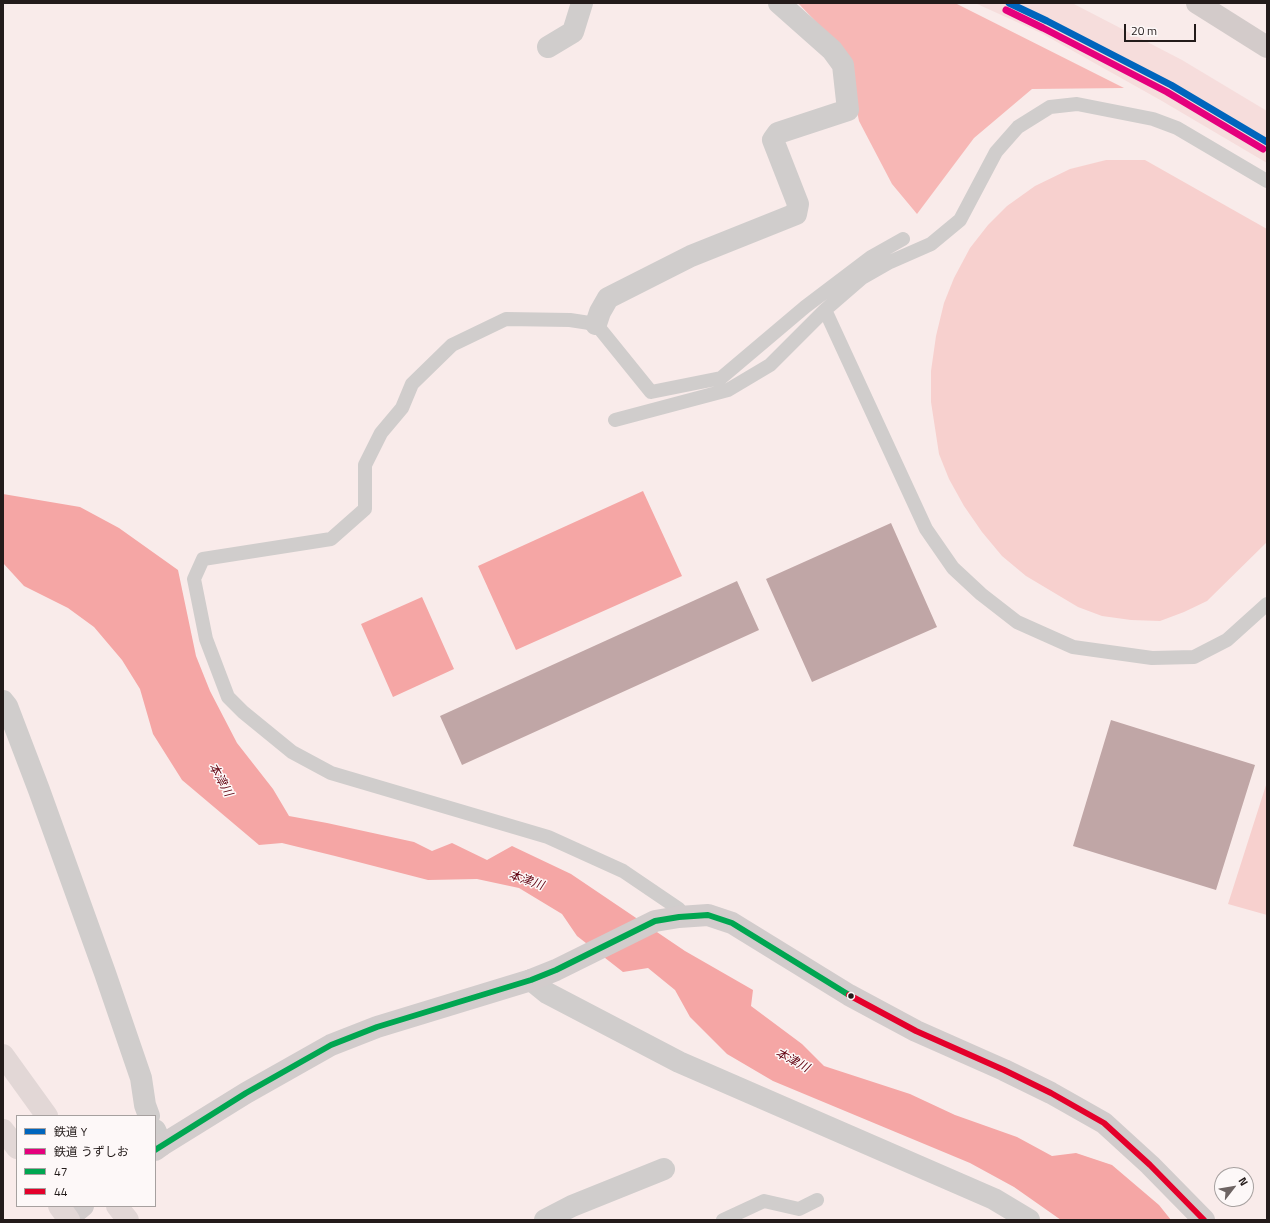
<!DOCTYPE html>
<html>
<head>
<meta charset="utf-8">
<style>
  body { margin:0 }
  #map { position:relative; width:1270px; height:1223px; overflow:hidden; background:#f9ebea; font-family:"Titillium Web","Noto Sans JP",sans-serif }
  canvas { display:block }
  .frame { position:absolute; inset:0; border:4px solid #231b1a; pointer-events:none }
  .legend { position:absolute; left:16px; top:1115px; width:140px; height:92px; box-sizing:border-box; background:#fdf8f8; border:1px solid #a6a09f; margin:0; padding:5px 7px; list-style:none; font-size:12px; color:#231b1a }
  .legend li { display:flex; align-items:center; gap:8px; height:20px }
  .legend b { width:20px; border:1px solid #a6a09f }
  .north { position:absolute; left:1214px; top:1167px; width:40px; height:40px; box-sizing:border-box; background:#fdf8f8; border:1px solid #a6a09f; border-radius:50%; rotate:59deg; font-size:11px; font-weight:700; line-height:16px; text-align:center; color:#231b1a }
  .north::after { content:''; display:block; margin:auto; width:14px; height:18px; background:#6e6463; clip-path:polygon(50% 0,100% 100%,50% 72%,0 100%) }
  .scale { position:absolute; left:1124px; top:24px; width:72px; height:18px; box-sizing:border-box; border:2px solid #231b1a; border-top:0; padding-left:5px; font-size:12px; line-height:14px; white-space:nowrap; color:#231b1a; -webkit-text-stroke:3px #fdf8f8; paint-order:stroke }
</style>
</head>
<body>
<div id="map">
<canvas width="1270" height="1223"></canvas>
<div class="frame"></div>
<ul class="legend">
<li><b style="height:5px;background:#0065bd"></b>鉄道 Y</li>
<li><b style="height:5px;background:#e5007d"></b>鉄道 うずしお</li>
<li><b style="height:5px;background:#00a651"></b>47</li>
<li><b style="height:5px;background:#e4002b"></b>44</li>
</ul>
<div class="north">N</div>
<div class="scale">20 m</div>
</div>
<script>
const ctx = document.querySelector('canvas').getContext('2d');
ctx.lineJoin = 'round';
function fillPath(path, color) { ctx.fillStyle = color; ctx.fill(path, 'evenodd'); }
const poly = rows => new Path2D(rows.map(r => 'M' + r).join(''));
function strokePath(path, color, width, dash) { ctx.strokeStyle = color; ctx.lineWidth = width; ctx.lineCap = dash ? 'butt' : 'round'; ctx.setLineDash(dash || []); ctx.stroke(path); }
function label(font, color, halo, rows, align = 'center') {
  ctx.font = font + ' "Titillium Web","Noto Sans JP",sans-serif'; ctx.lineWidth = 3; ctx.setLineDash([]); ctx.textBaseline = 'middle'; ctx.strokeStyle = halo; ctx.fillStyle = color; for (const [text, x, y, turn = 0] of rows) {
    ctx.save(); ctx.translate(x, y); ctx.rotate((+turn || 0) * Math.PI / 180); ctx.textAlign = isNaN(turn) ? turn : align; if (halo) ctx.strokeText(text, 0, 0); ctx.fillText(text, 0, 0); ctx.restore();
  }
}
fillPath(poly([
  [975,3,1072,3,1182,60,1267,111,1267,163,1162,101,1041,33]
]), '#f6dddc');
fillPath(poly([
  [1106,160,1145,160,1267,229,1267,542,1207,601,1184,612,1160,621,1131,620,1102,616,1078,607,1026,576,1002,556,982,532,964,506,949,479,939,454,931,402,931,371,936,336,944,303,954,278,970,248,988,225,1007,206,1035,186,1070,169],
  [1267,782,1267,915,1228,904]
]), '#f7d0ce');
fillPath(poly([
  [798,3,955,3,1124,88,1032,89,974,138,917,214,892,184,859,121,845,52]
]), '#f7b7b5');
fillPath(poly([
  [643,491,682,576,516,650,478,566],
  [3,494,80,507,119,528,178,570,196,656,210,691,237,743,273,789,289,816,327,823,414,842,432,851,452,843,487,860,512,846,571,874,685,951,753,990,751,1006,802,1044,824,1066,910,1094,955,1115,1017,1137,1052,1156,1076,1153,1112,1165,1159,1205,1171,1220,1061,1220,1014,1187,970,1163,773,1081,727,1054,690,1017,675,990,648,968,623,972,577,936,562,914,519,888,477,879,428,880,335,856,282,843,259,845,182,780,153,734,140,689,122,660,94,627,68,608,24,586,3,563],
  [422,597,454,669,393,697,361,624]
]), '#f5a6a5');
fillPath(poly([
  [891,523,937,627,812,682,766,579],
  [737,581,759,630,462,765,440,716],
  [1111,720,1255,765,1216,890,1073,846]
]), '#c0a6a6');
strokePath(poly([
  [825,310,926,529,953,568,981,594,1017,622,1073,647,1152,658,1194,657,1227,640,1267,604],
  [615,420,728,390,770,365,825,310,862,278,890,262,931,244,960,220,996,152,1018,127,1050,107,1077,104,1153,119,1177,128,1267,181],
  [679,909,623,871,548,837,331,773,292,752,243,712,228,697,206,639,194,579,203,559,331,539,365,509,365,465,381,433,402,408,412,384,452,345,506,319,570,320,596,324,651,392,721,378,805,307,871,257,903,239],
  [723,1220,764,1201,799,1209,817,1200]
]), '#d0cdcc', 14);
strokePath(poly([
  [548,47,573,32,582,3],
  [596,324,600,312,608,298,691,256,796,214,798,204,773,140,778,133,848,110,843,65,832,50,779,3],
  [3,701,7,706,39,790,105,973,141,1078,145,1105,149,1116],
  [531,980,547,993,679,1062,994,1199,1029,1220],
  [155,1130,162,1145],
  [545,1220,572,1206,664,1169]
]), '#d0cdcc', 22);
strokePath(poly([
  [155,1150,162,1145,246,1093,331,1045,377,1027,531,980,556,970,655,921,679,917,708,915,732,923,849,995,916,1031,1004,1070,1051,1093,1104,1123,1150,1165,1204,1220],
  [68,1218,83,1206]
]), '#d2cccc', 22);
strokePath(poly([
  [1197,3,1267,47]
]), '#d3cbca', 22);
strokePath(poly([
  [3,1055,47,1116],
  [3,1130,17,1148],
  [59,1206,69,1220],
  [117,1206,128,1220]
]), '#e2d7d6', 22);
strokePath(poly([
  [155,1150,246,1093,331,1045,377,1027,531,980,556,970,655,921,679,917,708,915,732,923,849,995]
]), '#00a651', 6);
strokePath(poly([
  [849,995,916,1031,1004,1070,1051,1093,1104,1123,1150,1165,1204,1220]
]), '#e4002b', 6);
strokePath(poly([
  [1009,3,1047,21,1171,85,1267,142]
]), '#0065bd', 7);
strokePath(poly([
  [1006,10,1043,28,1167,92,1263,149]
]), '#e5007d', 7);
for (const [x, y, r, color] of [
  [851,996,3.5,"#231b1a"]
]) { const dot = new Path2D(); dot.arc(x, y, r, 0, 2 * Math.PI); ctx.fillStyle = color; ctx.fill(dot); strokePath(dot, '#fdf8f8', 1.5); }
label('italic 12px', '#61000f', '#fdf8f8', [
  ["本津川",220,780,61],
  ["本津川",526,881,19],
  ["本津川",792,1061,28]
]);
</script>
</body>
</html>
